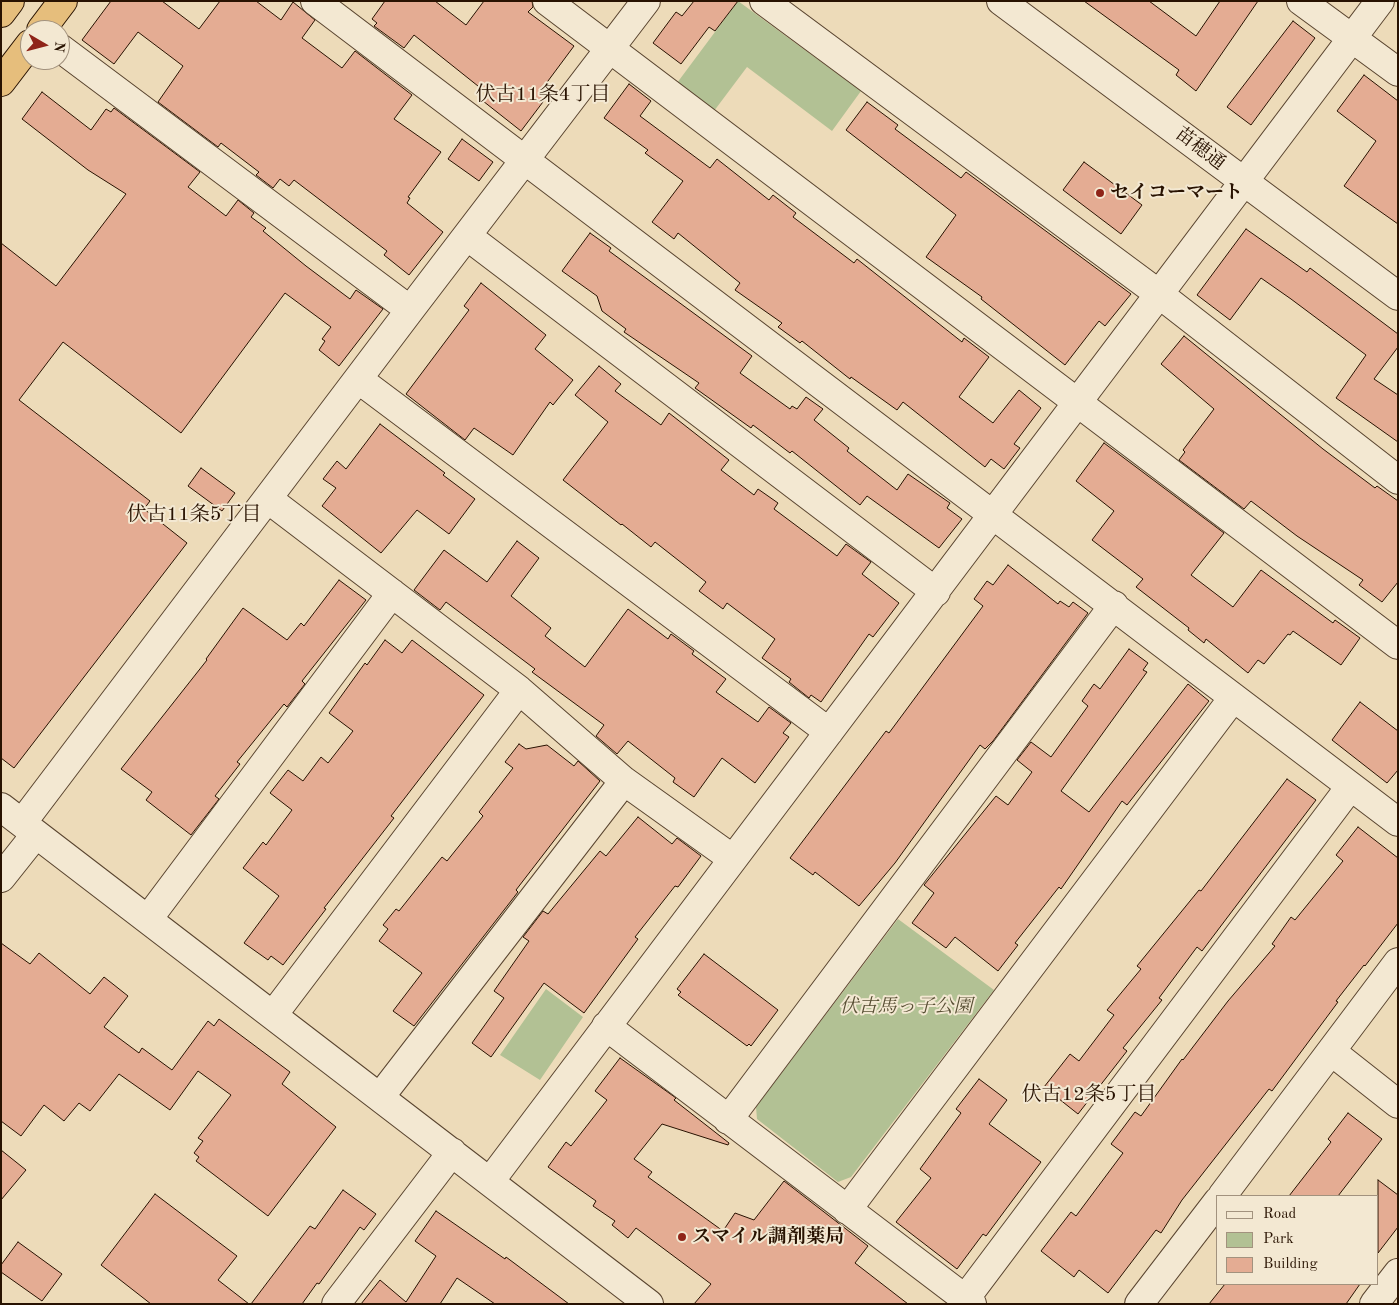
<!DOCTYPE html>
<html>
<head>
<meta charset="utf-8">
<style>
  body { margin:0 }
  #map { position:relative; width:1399px; height:1305px; overflow:hidden; background:#eddbb9; font-family:"Old Standard TT",serif }
  canvas { display:block }
  .frame { position:absolute; inset:0; border:2px solid #281201; pointer-events:none }
  .legend { position:absolute; left:1216px; top:1195px; width:162px; height:90px; box-sizing:border-box; background:#f3e8d2; border:1px solid #a2927e; margin:0; padding:6px 9px; list-style:none; font-size:15px; color:#281201 }
  .legend li { display:flex; align-items:center; gap:10px; height:25px }
  .legend b { width:25px; border:1px solid #a2927e }
  .north { position:absolute; left:20px; top:20px; width:50px; height:50px; box-sizing:border-box; background:#f3e8d2; border:1px solid #a2927e; border-radius:50%; rotate:98deg; font-size:14px; font-weight:700; line-height:20px; text-align:center; color:#281201 }
  .north::after { content:''; display:block; margin:auto; width:18px; height:22px; background:#8f2418; clip-path:polygon(50% 0,100% 100%,50% 72%,0 100%) }
</style>
</head>
<body>
<div id="map">
<canvas width="1399" height="1305"></canvas>
<div class="frame"></div>
<ul class="legend">
<li><b style="height:6px;background:#f3e8d2"></b>Road</li>
<li><b style="height:14px;background:#b2c194"></b>Park</li>
<li><b style="height:14px;background:#e4ac93"></b>Building</li>
</ul>
<div class="north">N</div>
</div>
<script>
const ctx = document.querySelector('canvas').getContext('2d');
ctx.lineJoin = 'round';
function fillPath(path, color) { ctx.fillStyle = color; ctx.fill(path, 'evenodd'); }
const poly = rows => new Path2D(rows.map(r => 'M' + r).join(''));
function strokePath(path, color, width, dash) { ctx.strokeStyle = color; ctx.lineWidth = width; ctx.lineCap = dash ? 'butt' : 'round'; ctx.setLineDash(dash || []); ctx.stroke(path); }
function label(font, color, halo, rows, align = 'center') {
  ctx.font = font + ' "Old Standard TT","Noto Serif JP",serif'; ctx.lineWidth = 4; ctx.setLineDash([]); ctx.textBaseline = 'middle'; ctx.strokeStyle = halo; ctx.fillStyle = color; for (const [text, x, y, turn = 0] of rows) {
    ctx.save(); ctx.translate(x, y); ctx.rotate((+turn || 0) * Math.PI / 180); ctx.textAlign = isNaN(turn) ? turn : align; if (halo) ctx.strokeText(text, 0, 0); ctx.fillText(text, 0, 0); ctx.restore();
  }
}
fillPath(poly([
  [738,1,861,91,832,131,747,67,714,111,677,83],
  [898,919,994,990,851,1177,838,1182,757,1119,756,1107],
  [546,989,583,1017,540,1080,500,1055]
]), '#b2c194');
const building = poly([
  [111,1,162,1,199,29,220,1,256,1,281,20,293,2,315,20,302,38,342,68,355,51,412,95,394,119,441,152,408,197,410,198,407,203,443,232,409,275,384,255,387,251,294,180,289,186,280,179,273,188,256,175,259,172,221,143,218,147,158,102,183,66,138,32,114,64,82,40,111,1],
  [385,1,435,1,466,25,484,1,532,1,533,7,528,12,574,46,545,85,552,90,521,131,483,101,488,94,414,35,404,48,374,26,377,23,372,19,385,1],
  [694,1,738,1,715,31,709,27,681,64,653,43,676,12,682,16,694,1],
  [1084,1,1149,1,1196,36,1220,1,1258,1,1196,91,1176,75,1179,70,1084,1],
  [1293,21,1315,38,1251,125,1227,107,1293,21],
  [1364,75,1398,101,1398,224,1344,186,1376,141,1337,111,1364,75],
  [629,84,651,101,640,116,710,168,717,159,769,200,773,195,796,213,793,217,854,263,857,259,962,342,964,338,989,357,959,397,993,423,1019,390,1041,408,1014,444,1020,448,1004,469,991,459,985,467,903,402,897,410,851,377,850,379,802,341,800,343,778,327,782,323,735,290,740,283,678,233,674,239,652,222,683,181,645,153,648,150,604,118,629,84],
  [42,92,91,130,106,109,111,112,114,108,200,172,188,187,226,216,238,200,254,213,251,217,266,228,263,231,306,266,350,299,356,290,383,309,339,366,319,350,325,341,322,339,331,327,285,293,181,433,63,342,19,400,150,501,144,509,187,543,14,768,1,758,1,243,56,286,126,194,88,170,22,119,42,92],
  [867,102,898,125,895,129,961,178,966,172,1131,294,1105,326,1099,321,1065,365,981,299,982,297,926,257,956,215,846,130,867,102],
  [462,139,493,162,479,181,448,159,462,139],
  [1084,162,1142,205,1121,234,1063,190,1084,162],
  [1246,229,1307,272,1310,268,1398,334,1398,347,1374,379,1398,395,1398,442,1336,398,1366,355,1291,299,1261,278,1230,320,1197,295,1246,229],
  [590,233,611,248,609,251,752,356,740,373,790,409,792,406,797,409,806,397,823,409,814,420,849,448,847,451,897,490,908,474,950,503,947,508,962,519,939,548,867,496,860,505,792,451,790,453,753,425,751,428,695,388,699,383,624,332,626,329,602,311,597,296,562,271,590,233],
  [481,283,546,335,535,349,573,380,553,405,550,402,513,455,474,428,465,440,406,394,469,310,464,306,481,283],
  [1184,336,1323,449,1375,488,1377,486,1398,501,1398,582,1382,602,1359,585,1363,580,1297,536,1251,501,1244,509,1179,460,1185,452,1183,450,1214,409,1161,364,1184,336],
  [599,366,621,384,615,391,661,425,669,413,729,460,721,470,754,495,758,489,778,503,774,509,837,556,846,544,871,562,862,574,899,603,873,637,869,634,821,702,811,695,809,698,789,682,791,679,762,658,775,639,727,603,723,609,699,591,706,582,655,542,651,547,622,524,621,525,563,480,608,422,575,395,599,366],
  [380,424,445,473,443,475,475,499,449,534,417,510,381,553,322,506,336,488,323,479,337,461,346,469,380,424],
  [1104,443,1224,533,1191,575,1233,607,1261,570,1333,623,1335,620,1360,638,1341,665,1293,631,1290,635,1288,634,1264,664,1258,660,1248,673,1206,639,1204,643,1188,630,1189,628,1136,587,1143,579,1092,540,1114,511,1076,481,1104,443],
  [201,468,235,493,222,511,188,486,201,468],
  [517,541,539,558,511,596,551,628,545,636,585,667,628,609,668,639,671,634,694,651,692,654,726,679,716,692,758,722,769,707,791,723,783,733,789,737,755,783,722,758,694,797,673,782,675,778,628,741,617,754,596,736,604,725,532,672,535,669,446,602,440,610,414,590,444,550,487,582,517,541],
  [1008,565,1058,604,1060,601,1069,607,1073,602,1088,613,993,741,985,749,980,745,895,863,859,906,815,872,813,875,790,858,886,731,889,733,983,606,974,599,987,581,993,585,1008,565],
  [339,580,366,600,302,681,305,684,287,707,284,704,237,762,240,764,215,796,219,799,191,835,146,800,152,792,121,769,207,660,206,659,243,608,287,640,301,623,304,626,339,580],
  [385,640,402,653,412,640,484,695,391,816,394,818,324,908,326,909,283,965,271,956,268,960,244,943,279,896,243,868,263,842,266,845,292,810,270,793,288,770,303,781,321,757,328,763,353,731,329,713,365,663,367,665,385,640],
  [1129,649,1148,663,1143,670,1147,672,1061,791,1089,812,1188,684,1209,701,1127,805,1122,801,1061,889,1059,887,1015,943,1018,945,998,971,955,937,946,948,912,923,934,893,924,885,996,796,1008,805,1032,772,1017,760,1031,742,1051,757,1088,706,1082,701,1094,684,1100,689,1129,649],
  [1360,702,1398,731,1398,770,1387,783,1332,740,1360,702],
  [519,744,526,749,547,745,574,766,578,761,600,781,516,890,518,892,414,1026,393,1011,422,973,379,941,388,929,383,925,396,909,399,911,442,857,447,861,483,816,479,812,513,768,505,762,519,744],
  [1287,779,1316,800,1202,951,1197,947,1159,998,1162,1000,1123,1048,1127,1051,1078,1114,1044,1087,1070,1054,1079,1061,1114,1015,1107,1010,1141,969,1137,966,1199,890,1201,891,1287,779],
  [638,817,672,844,677,838,701,856,678,887,675,886,635,937,638,939,584,1013,544,983,491,1057,472,1043,504,998,494,991,529,941,523,937,543,911,548,914,600,851,606,856,638,817],
  [1358,827,1398,858,1398,923,1365,966,1364,965,1336,1001,1338,1002,1272,1091,1269,1089,1182,1200,1161,1233,1156,1230,1108,1293,1079,1270,1074,1277,1041,1251,1071,1212,1076,1216,1123,1153,1111,1144,1135,1112,1141,1116,1182,1059,1183,1060,1228,1001,1275,946,1272,944,1291,917,1295,920,1343,861,1336,855,1358,827],
  [1,943,30,964,39,953,90,994,104,977,128,996,104,1027,139,1053,142,1048,172,1070,208,1021,214,1026,219,1019,290,1072,282,1084,336,1127,268,1216,196,1161,199,1157,194,1153,203,1141,198,1138,231,1095,198,1071,170,1110,119,1074,90,1111,79,1103,64,1121,44,1105,21,1136,1,1121,1,943],
  [704,954,778,1010,751,1046,749,1044,747,1046,678,995,681,992,677,989,704,954],
  [620,1058,676,1098,674,1100,729,1143,728,1145,662,1124,634,1159,652,1172,648,1177,723,1231,735,1213,754,1220,784,1181,868,1246,855,1263,908,1304,694,1304,711,1284,636,1228,628,1238,612,1225,615,1221,593,1206,596,1201,548,1167,566,1142,571,1146,607,1100,595,1091,620,1058],
  [979,1079,1007,1100,989,1124,1041,1162,986,1236,983,1234,957,1269,896,1222,931,1178,920,1169,961,1113,956,1109,979,1079],
  [1348,1113,1382,1139,1338,1196,1289,1196,1331,1142,1328,1139,1348,1113],
  [1,1150,26,1170,1,1200,1,1150],
  [1378,1180,1398,1195,1398,1227,1378,1253,1378,1180],
  [343,1190,376,1214,364,1230,360,1227,319,1284,317,1283,302,1304,251,1304,310,1226,315,1229,343,1190],
  [155,1194,237,1256,218,1280,249,1304,151,1304,101,1265,155,1194],
  [436,1211,505,1259,506,1257,569,1304,495,1304,457,1278,440,1304,361,1304,380,1280,406,1302,436,1256,415,1241,436,1211],
  [18,1242,62,1274,42,1301,1,1272,1,1265,18,1242],
  [1225,1284,1360,1284,1346,1304,1209,1304,1225,1284]
]);
fillPath(building, '#e4ac93');
strokePath(building, '#281201', 1);
const minor = poly([
  [315,1,1398,822],
  [547,1,1398,645],
  [764,1,1159,294,1398,480],
  [1001,1,1398,296],
  [1301,1,1398,72],
  [60,48,410,310],
  [467,236,936,592],
  [358,379,829,732],
  [268,499,519,690,624,781,733,859],
  [1,807,649,1304],
  [22,823,410,310,646,1],
  [1,878,36,834],
  [148,919,392,593],
  [273,1015,519,690],
  [606,1026,972,1304],
  [1332,1052,1398,1104],
  [380,1097,624,781],
  [728,1120,1114,605],
  [491,1180,1380,1],
  [1222,1196,1398,962],
  [847,1210,1233,698],
  [965,1299,1350,787],
  [336,1304,452,1152],
  [1139,1304,1218,1201],
  [1374,1304,1398,1273]
]);
const highway = poly([
  [1,13,10,1],
  [41,30,63,1],
  [1,82,30,44]
]);
strokePath(minor, '#59442f', 30);
strokePath(highway, '#281201', 30);
strokePath(minor, '#f3e8d2', 28);
strokePath(highway, '#e6be7c', 28);
for (const [x, y, r, color] of [
  [1100,193,5,"#8f2418"],
  [682,1237,5,"#8f2418"]
]) { const dot = new Path2D(); dot.arc(x, y, r, 0, 2 * Math.PI); ctx.fillStyle = color; ctx.fill(dot); strokePath(dot, '#f3e8d2', 2); }
label('19px', '#281201', '#f3e8d2', [
  ["苗穂通",1200,149,37]
]);
label('bold 19px', '#281201', '#f3e8d2', [
  ["セイコーマート",1110,193],
  ["スマイル調剤薬局",692,1237]
], 'left');
label('italic 19px', '#584f34', '#f3e8d2', [
  ["伏古馬っ子公園",906,1007]
]);
label('20px', '#281201', '#f3e8d2', [
  ["伏古11条4丁目",543,95],
  ["伏古11条5丁目",194,515],
  ["伏古12条5丁目",1089,1095]
]);
</script>
</body>
</html>
